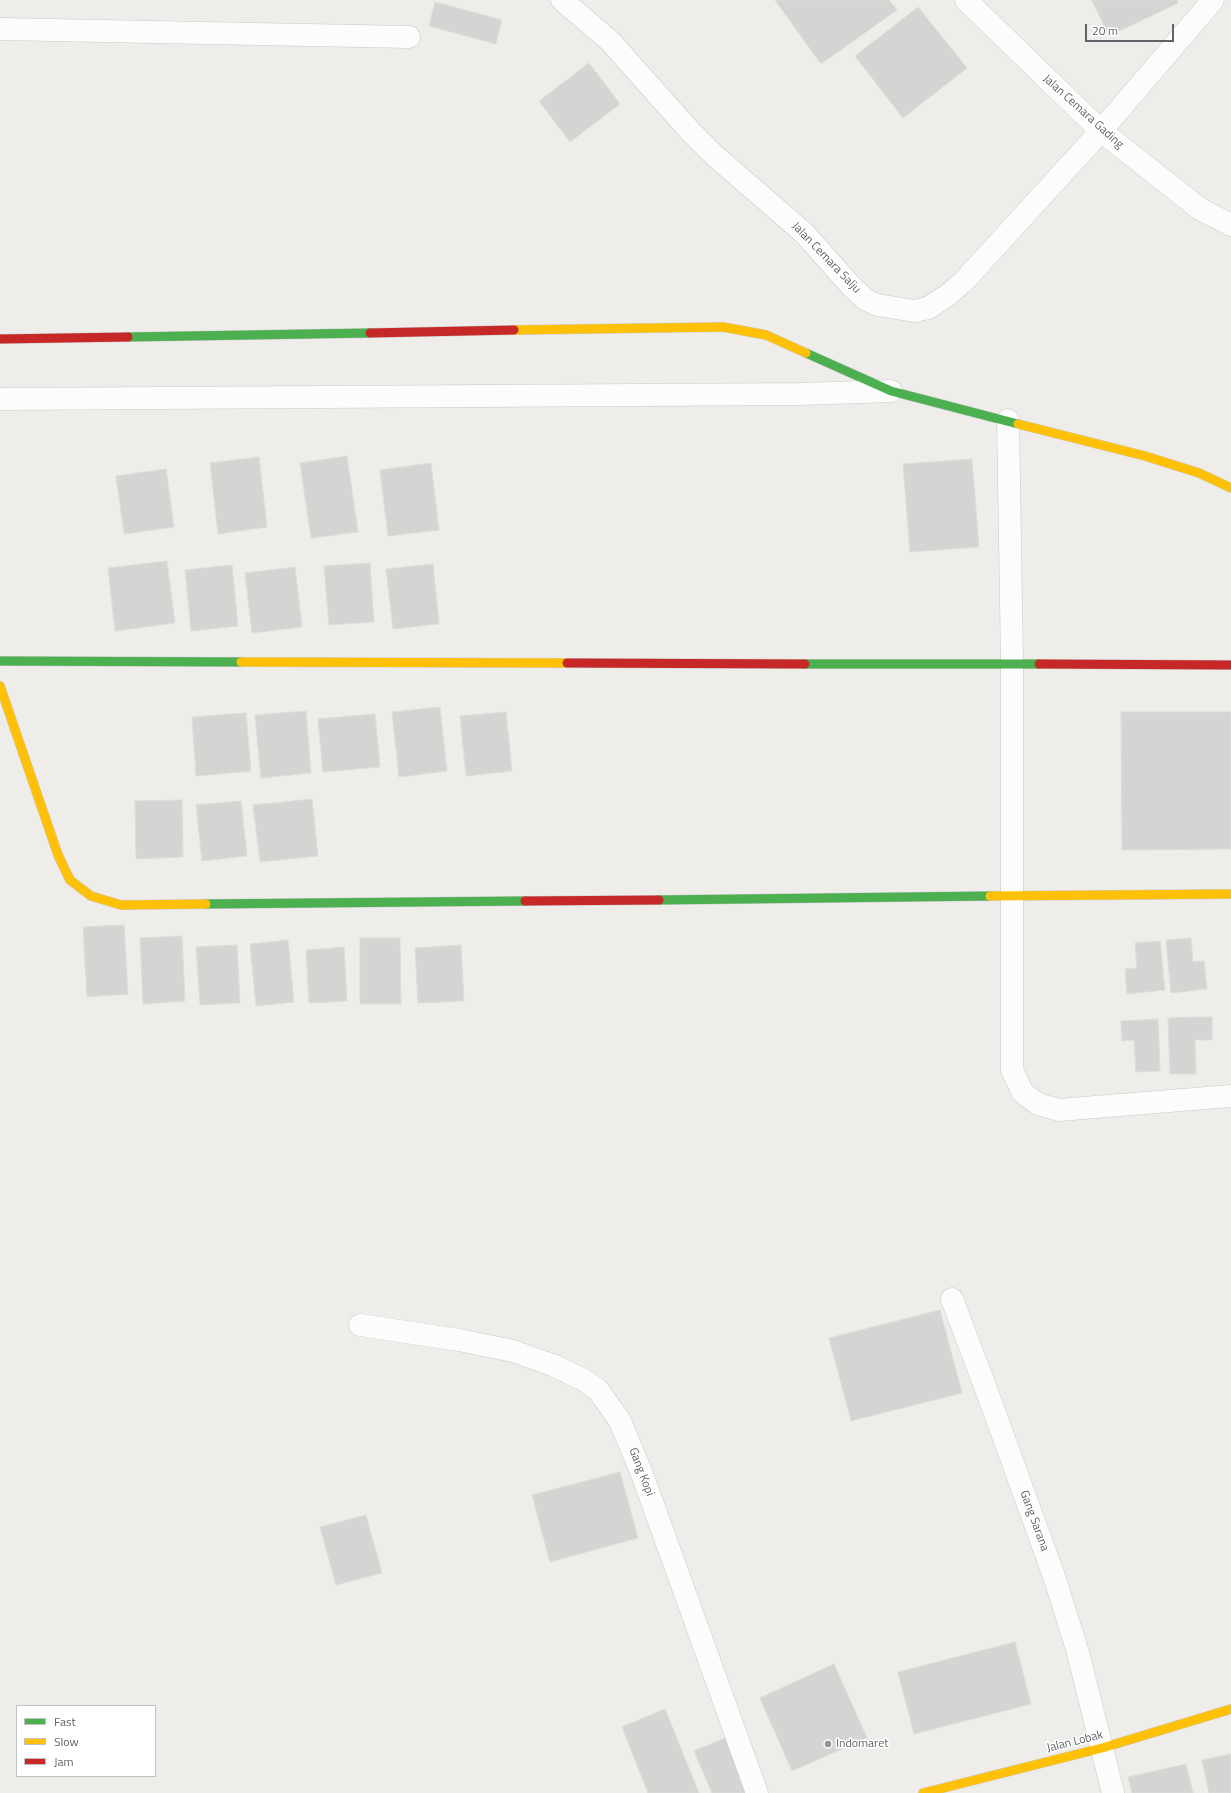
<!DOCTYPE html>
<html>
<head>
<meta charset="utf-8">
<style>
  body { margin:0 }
  #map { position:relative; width:1231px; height:1793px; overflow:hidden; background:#efedea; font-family:"Titillium Web",sans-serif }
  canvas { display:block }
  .legend { position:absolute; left:16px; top:1705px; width:140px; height:72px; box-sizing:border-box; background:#fff; border:1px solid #bfc1c2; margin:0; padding:5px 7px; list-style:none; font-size:12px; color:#606367 }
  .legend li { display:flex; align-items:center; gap:8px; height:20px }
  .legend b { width:20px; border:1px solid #bfc1c2 }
  .scale { position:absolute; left:1085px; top:24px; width:89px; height:18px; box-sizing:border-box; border:2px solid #606367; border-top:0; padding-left:5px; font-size:12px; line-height:14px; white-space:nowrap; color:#606367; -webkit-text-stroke:3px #fff; paint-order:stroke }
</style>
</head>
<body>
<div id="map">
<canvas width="1231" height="1793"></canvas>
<ul class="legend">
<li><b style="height:5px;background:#4caf50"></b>Fast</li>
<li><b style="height:5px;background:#ffc107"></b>Slow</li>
<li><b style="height:5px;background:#c62828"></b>Jam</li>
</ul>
<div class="scale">20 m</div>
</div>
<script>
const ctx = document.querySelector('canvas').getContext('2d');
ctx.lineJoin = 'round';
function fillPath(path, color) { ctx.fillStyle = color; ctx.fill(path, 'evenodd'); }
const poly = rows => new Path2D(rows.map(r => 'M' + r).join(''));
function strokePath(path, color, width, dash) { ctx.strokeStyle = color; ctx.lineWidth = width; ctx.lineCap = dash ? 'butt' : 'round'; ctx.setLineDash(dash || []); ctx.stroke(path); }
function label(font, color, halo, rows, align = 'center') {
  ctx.font = font + ' "Titillium Web",sans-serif'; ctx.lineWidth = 3; ctx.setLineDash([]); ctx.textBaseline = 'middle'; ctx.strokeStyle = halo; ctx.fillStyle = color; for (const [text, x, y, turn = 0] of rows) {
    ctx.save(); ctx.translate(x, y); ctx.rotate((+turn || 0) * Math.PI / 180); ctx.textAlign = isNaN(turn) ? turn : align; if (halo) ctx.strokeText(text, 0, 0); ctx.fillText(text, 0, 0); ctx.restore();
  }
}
const building = poly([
  [775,0,889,0,897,10,821,64,775,0],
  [1092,0,1177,0,1178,3,1109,36,1092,0],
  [435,2,502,20,496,44,429,26,435,2],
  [918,7,967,68,903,118,855,56,918,7],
  [589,63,620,104,570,142,539,101,589,63],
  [347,456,358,532,311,538,300,463,347,456],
  [259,457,267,527,218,534,210,463,259,457],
  [972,459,979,547,910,552,903,464,972,459],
  [431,463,439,530,388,536,380,470,431,463],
  [166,469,174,527,124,534,116,476,166,469],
  [167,561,175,623,115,631,108,568,167,561],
  [370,563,374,622,329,625,324,566,370,563],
  [433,564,439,624,393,629,386,569,433,564],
  [232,565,238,626,191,631,185,570,232,565],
  [295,567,302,627,252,633,245,573,295,567],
  [440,707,447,771,399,777,392,712,440,707],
  [306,711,311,773,261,778,255,715,306,711],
  [506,712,512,771,466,776,460,716,506,712],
  [1121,712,1231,712,1231,849,1122,850,1121,712],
  [246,713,251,771,196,776,192,717,246,713],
  [375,714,380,767,323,772,318,719,375,714],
  [312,799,318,856,260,862,253,805,312,799],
  [182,800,183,857,136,859,135,801,182,800],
  [241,801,247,856,202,861,196,805,241,801],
  [124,925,128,994,87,997,83,927,124,925],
  [182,936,185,1001,143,1004,140,938,182,936],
  [360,938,400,938,401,1004,360,1004,360,938],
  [1191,938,1193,962,1204,961,1207,989,1171,993,1166,940,1191,938],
  [288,940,294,1002,256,1006,250,944,288,940],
  [1160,941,1165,990,1127,994,1125,969,1137,968,1135,943,1160,941],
  [237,945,240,1003,200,1005,196,947,237,945],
  [461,945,464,1001,418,1003,415,948,461,945],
  [344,947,347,1001,309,1003,306,950,344,947],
  [1194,1017,1212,1017,1212,1040,1195,1040,1196,1074,1170,1074,1168,1018,1194,1017],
  [1158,1019,1160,1071,1136,1072,1134,1040,1122,1041,1121,1021,1158,1019],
  [940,1310,962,1393,851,1421,829,1338,940,1310],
  [620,1472,638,1538,550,1562,532,1495,620,1472],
  [366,1515,382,1573,336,1585,320,1527,366,1515],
  [1015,1642,1031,1704,914,1734,898,1672,1015,1642],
  [834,1664,867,1738,792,1771,760,1698,834,1664],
  [665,1709,699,1793,648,1793,622,1727,665,1709],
  [730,1736,746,1793,712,1793,694,1751,730,1736],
  [1231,1754,1231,1793,1209,1793,1202,1760,1231,1754],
  [1186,1764,1193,1793,1132,1793,1128,1777,1186,1764]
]);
fillPath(building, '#d6d4d3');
strokePath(building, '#dedcd9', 1);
const street = poly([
  [562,0,610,41,690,131,714,155,804,233,852,287,865,299,877,305,915,311,928,308,948,295,964,281,1101,131,1213,0],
  [966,0,1101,131,1200,209,1231,225],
  [0,29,409,37],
  [0,399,801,394,891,391],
  [1008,420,1012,663,1012,1070,1023,1093,1038,1104,1059,1110,1231,1096],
  [952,1299,989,1397,1055,1579,1077,1649,1113,1793],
  [360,1325,459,1340,513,1351,555,1366,584,1380,598,1390,620,1421,642,1474,757,1793]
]);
const fast = poly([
  [128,337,370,333],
  [806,353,891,391,1018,424],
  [0,661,241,662],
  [805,664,1039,664],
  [659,900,990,896],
  [206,904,525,901]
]);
const slow = poly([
  [514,330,723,327,766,335,806,353],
  [1018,424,1145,456,1199,473,1231,488],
  [241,662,567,663],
  [0,686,58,855,70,880,91,896,121,905,206,904],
  [990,896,1231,894],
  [923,1793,1102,1748,1231,1709]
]);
const jam = poly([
  [370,333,514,330],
  [0,339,128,337],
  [567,663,805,664],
  [1039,664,1231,665],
  [525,901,659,900]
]);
strokePath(street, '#c9c9c9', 23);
strokePath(fast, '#c9c9c9', 10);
strokePath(slow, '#c9c9c9', 10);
strokePath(jam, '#c9c9c9', 10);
strokePath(street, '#fdfcfc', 22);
strokePath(fast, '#4caf50', 9);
strokePath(slow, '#ffc107', 9);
strokePath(jam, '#c62828', 9);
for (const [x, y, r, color] of [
  [828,1744,4,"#929395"]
]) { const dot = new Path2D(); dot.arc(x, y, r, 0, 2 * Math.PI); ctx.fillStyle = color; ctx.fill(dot); strokePath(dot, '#fff', 1.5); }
label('12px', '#606367', '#fff', [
  ["Jalan Cemara Gading",1083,112,42],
  ["Jalan Cemara Salju",826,258,46],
  ["Gang Kopi",641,1472,69],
  ["Gang Sarana",1034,1521,70],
  ["Jalan Lobak",1075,1742,-14]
]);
label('12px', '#606367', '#fff', [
  ["Indomaret",836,1744]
], 'left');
</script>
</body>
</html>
